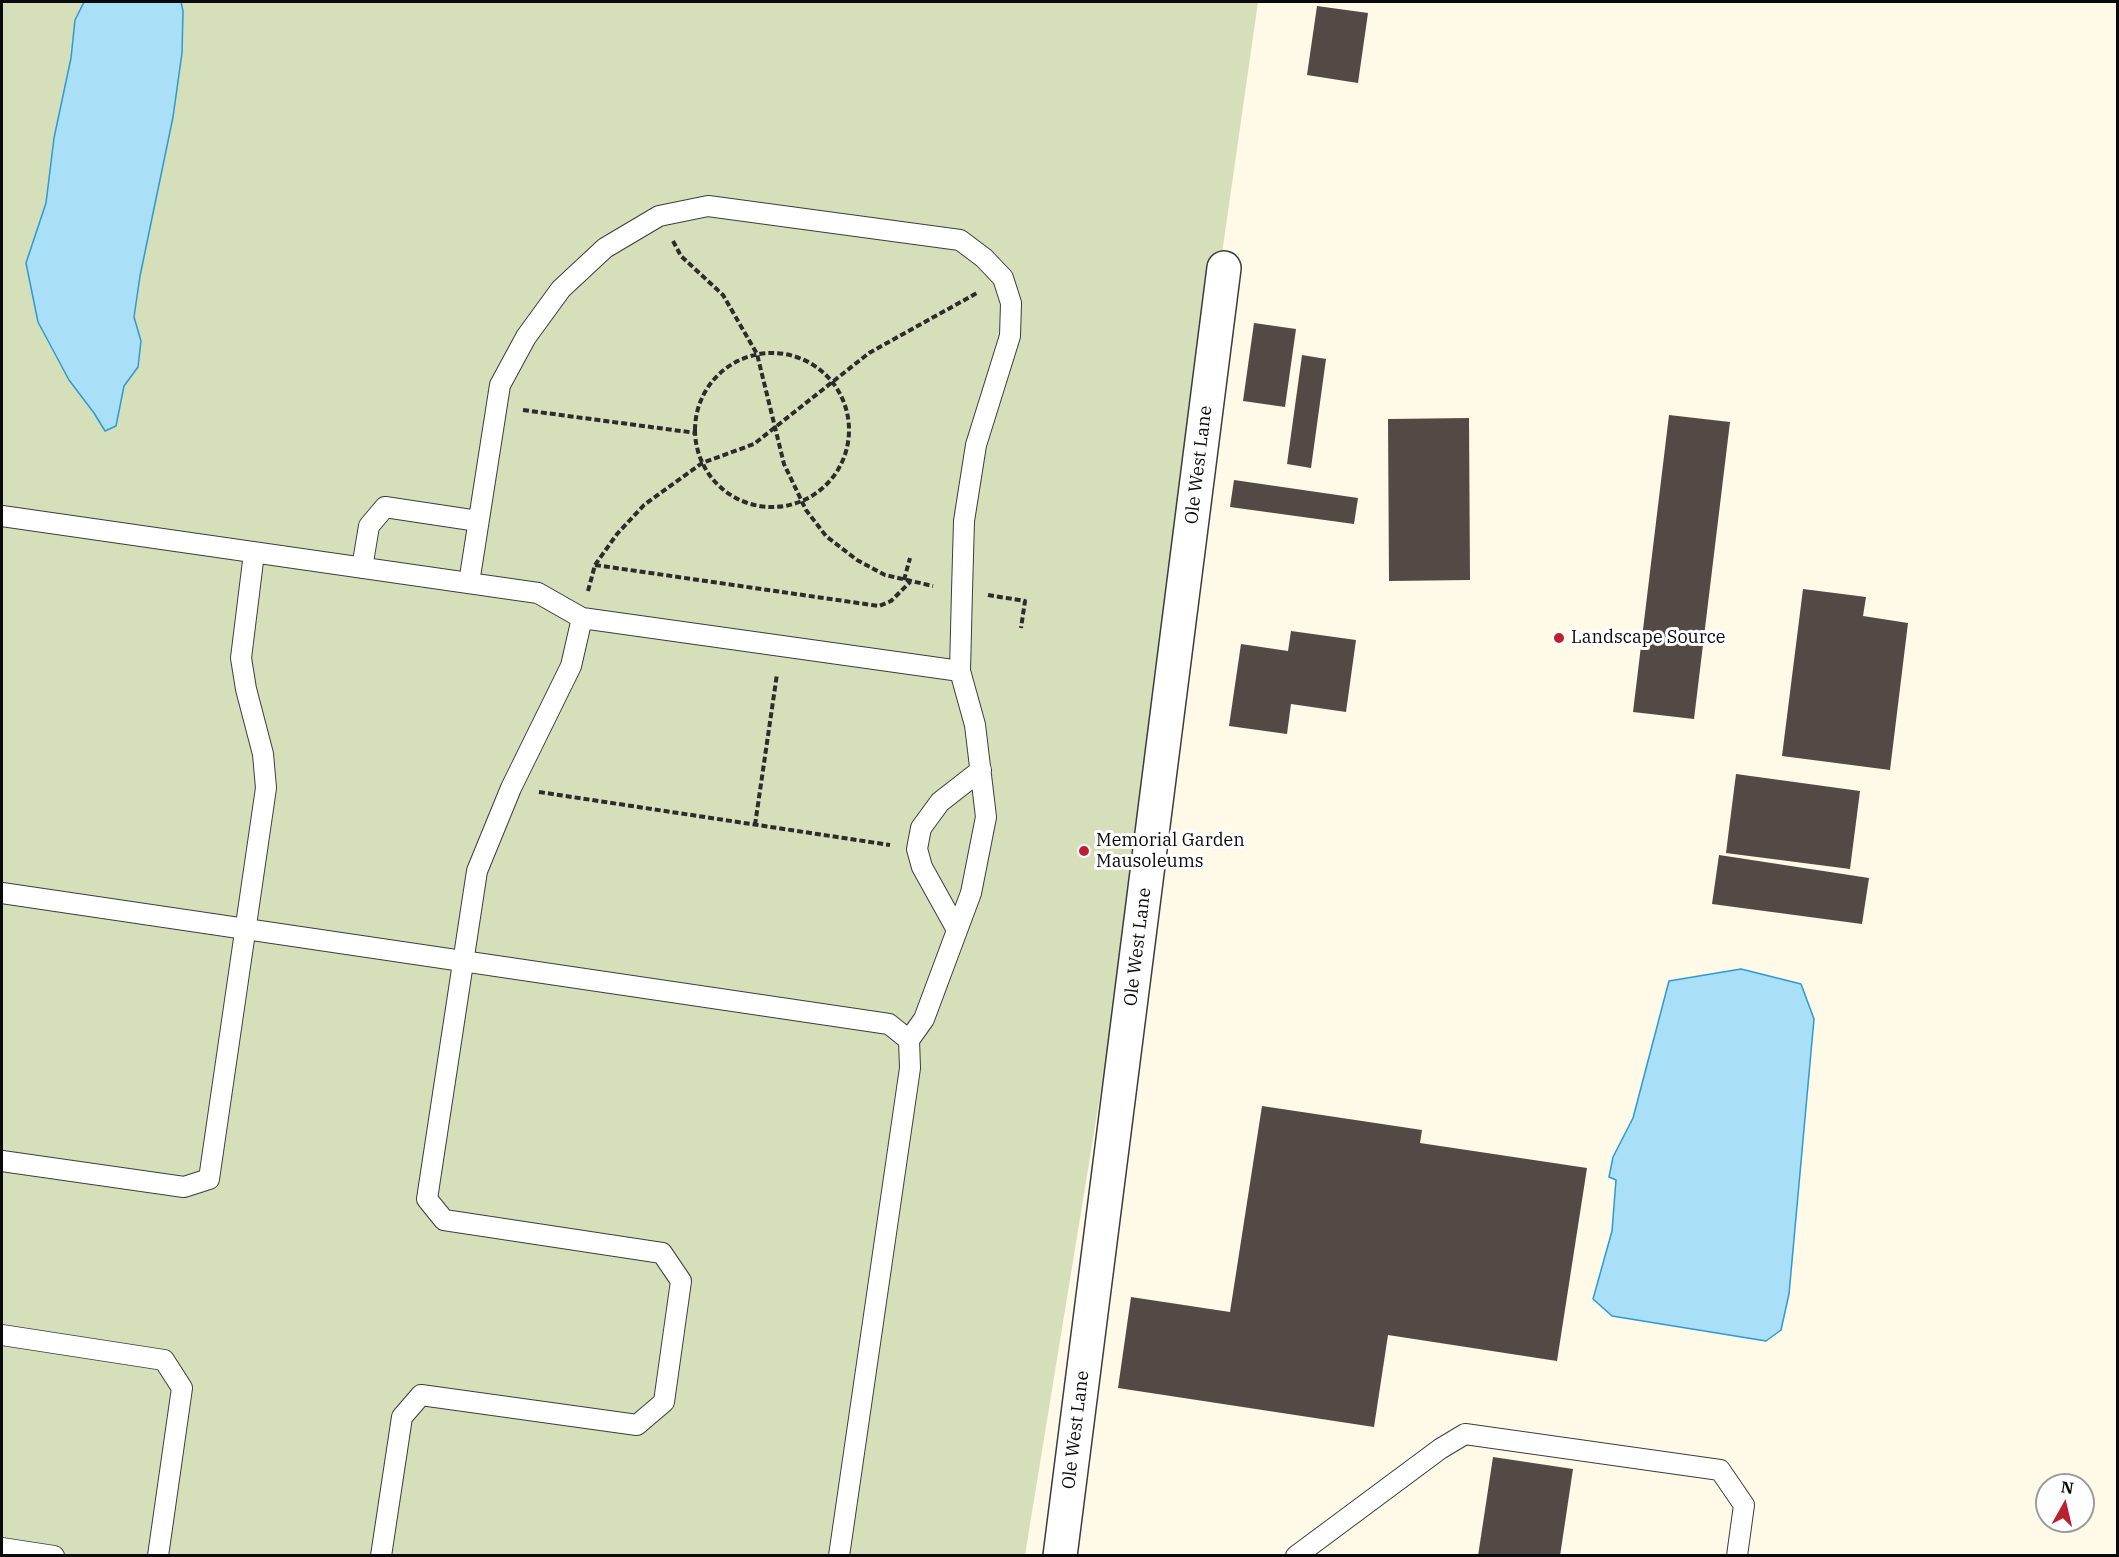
<!DOCTYPE html>
<html>
<head>
<meta charset="utf-8">
<style>
  body { margin:0 }
  #map { position:relative; width:2119px; height:1557px; overflow:hidden; background:#fff9e7; font-family:"IBM Plex Serif",serif }
  canvas { display:block }
  .frame { position:absolute; inset:0; border:3px solid #0a0a0a; pointer-events:none }
  .north { position:absolute; left:2035px; top:1473px; width:60px; height:60px; box-sizing:border-box; background:#fff; border:2px solid #9d9d9d; border-radius:50%; rotate:8deg; font-size:16px; font-weight:700; line-height:24px; text-align:center; color:#0a0a0a }
  .north::after { content:''; display:block; margin:auto; width:21px; height:27px; background:#bc1f2f; clip-path:polygon(50% 0,100% 100%,50% 72%,0 100%) }
</style>
</head>
<body>
<div id="map">
<canvas width="2119" height="1557"></canvas>
<div class="frame"></div>
<div class="north">N</div>
</div>
<script>
const ctx = document.querySelector('canvas').getContext('2d');
ctx.lineJoin = 'round';
function fillPath(path, color) { ctx.fillStyle = color; ctx.fill(path, 'evenodd'); }
const poly = rows => new Path2D(rows.map(r => 'M' + r).join(''));
function strokePath(path, color, width, dash) { ctx.strokeStyle = color; ctx.lineWidth = width; ctx.lineCap = dash ? 'butt' : 'round'; ctx.setLineDash(dash || []); ctx.stroke(path); }
function label(font, color, halo, rows, align = 'center') {
  ctx.font = font + ' "IBM Plex Serif",serif'; ctx.lineWidth = 6; ctx.setLineDash([]); ctx.textBaseline = 'middle'; ctx.strokeStyle = halo; ctx.fillStyle = color; for (const [text, x, y, turn = 0] of rows) {
    ctx.save(); ctx.translate(x, y); ctx.rotate((+turn || 0) * Math.PI / 180); ctx.textAlign = isNaN(turn) ? turn : align; if (halo) ctx.strokeText(text, 0, 0); ctx.fillText(text, 0, 0); ctx.restore();
  }
}
fillPath(poly([
  [2,2,1258,2,1112,1022,1025,1555,2,1556]
]), '#d5dfb9');
const water = poly([
  [84,2,181,2,183,11,182,53,173,117,140,276,134,317,141,341,138,367,124,386,116,426,105,431,94,413,69,380,38,322,26,263,46,203,54,138,71,58,75,20,84,2],
  [1741,969,1801,984,1814,1019,1789,1294,1781,1330,1766,1341,1612,1316,1593,1299,1612,1231,1616,1180,1609,1177,1613,1157,1633,1118,1669,981,1741,969]
]);
fillPath(water, '#aadff8');
strokePath(water, '#2f99d1', 1.5);
fillPath(poly([
  [1317,6,1368,13,1358,83,1307,75],
  [1254,323,1296,329,1285,407,1243,401],
  [1302,355,1326,359,1311,468,1287,464],
  [1669,415,1730,422,1694,719,1633,712],
  [1469,418,1470,580,1389,581,1388,419],
  [1234,480,1358,498,1354,524,1230,507],
  [1803,589,1866,597,1863,616,1908,623,1890,770,1782,756],
  [1291,631,1356,640,1346,712,1291,704,1287,734,1229,726,1241,644,1288,651],
  [1736,774,1860,791,1850,869,1726,853],
  [1719,855,1869,878,1862,924,1712,904],
  [1262,1106,1422,1130,1420,1143,1587,1168,1557,1361,1388,1335,1374,1427,1118,1388,1131,1297,1230,1312],
  [1493,1457,1573,1469,1560,1556,1478,1556]
]), '#534a46');
const lane = poly([
  [2,516,538,593,582,618,571,666,511,788,477,871,427,1199,444,1220,662,1253,681,1281,664,1402,637,1425,421,1395,402,1417,381,1556],
  [362,568,369,526,385,507,478,521],
  [469,583,500,385,526,337,561,289,605,248,659,216,708,206,960,240,984,258,1003,278,1011,303,1010,336,976,445,964,521,962,591,960,671,975,725,986,817,971,893,924,1019,909,1040,910,1068,839,1556],
  [582,618,960,671],
  [2,893,889,1024,909,1040],
  [957,930,922,867,917,849,921,828,940,802,981,770],
  [2,1161,184,1187,209,1179,266,788,263,754,246,689,241,658,254,553],
  [2,1335,164,1360,182,1388,158,1556],
  [2,1548,54,1556],
  [1296,1556,1440,1449,1465,1434,1720,1470,1744,1505,1737,1556]
]);
const street = poly([
  [1060,1556,1224,268]
]);
strokePath(lane, '#3d3d3d', 22);
strokePath(street, '#3d3d3d', 36);
strokePath(poly([
  [673,241,681,256,723,295,757,354,784,464,806,510,826,536,857,560,885,575,933,586],
  '695 430a77 77 0 1 1 154 0a77 77 0 1 1-154 0Z',
  [523,410,696,433],
  [595,565,879,606,891,601,910,582],
  [904,580,910,558],
  [588,591,595,565,617,534,644,505,702,463,754,444,869,353,977,293],
  [988,595,1025,601,1021,628],
  [539,792,890,845],
  [755,825,777,674]
]), '#2c2c2c', 4, [6, 3]);
strokePath(lane, '#fff', 20);
strokePath(street, '#fff', 33);
for (const [x, y, r, color] of [
  [1559,638,6,"#bc1f2f"],
  [1084,851,6,"#bc1f2f"]
]) { const dot = new Path2D(); dot.arc(x, y, r, 0, 2 * Math.PI); ctx.fillStyle = color; ctx.fill(dot); strokePath(dot, '#fff', 2); }
label('18px', '#0a0a0a', '#fff', [
  ["Ole West Lane",1199,465,-83],
  ["Ole West Lane",1138,947,-83],
  ["Ole West Lane",1076,1430,-83]
]);
label('18px', '#0a0a0a', '#fff', [
  ["Landscape Source",1571,638],
  ["Memorial Garden",1096,841],
  ["Mausoleums",1096,862]
], 'left');
</script>
</body>
</html>
